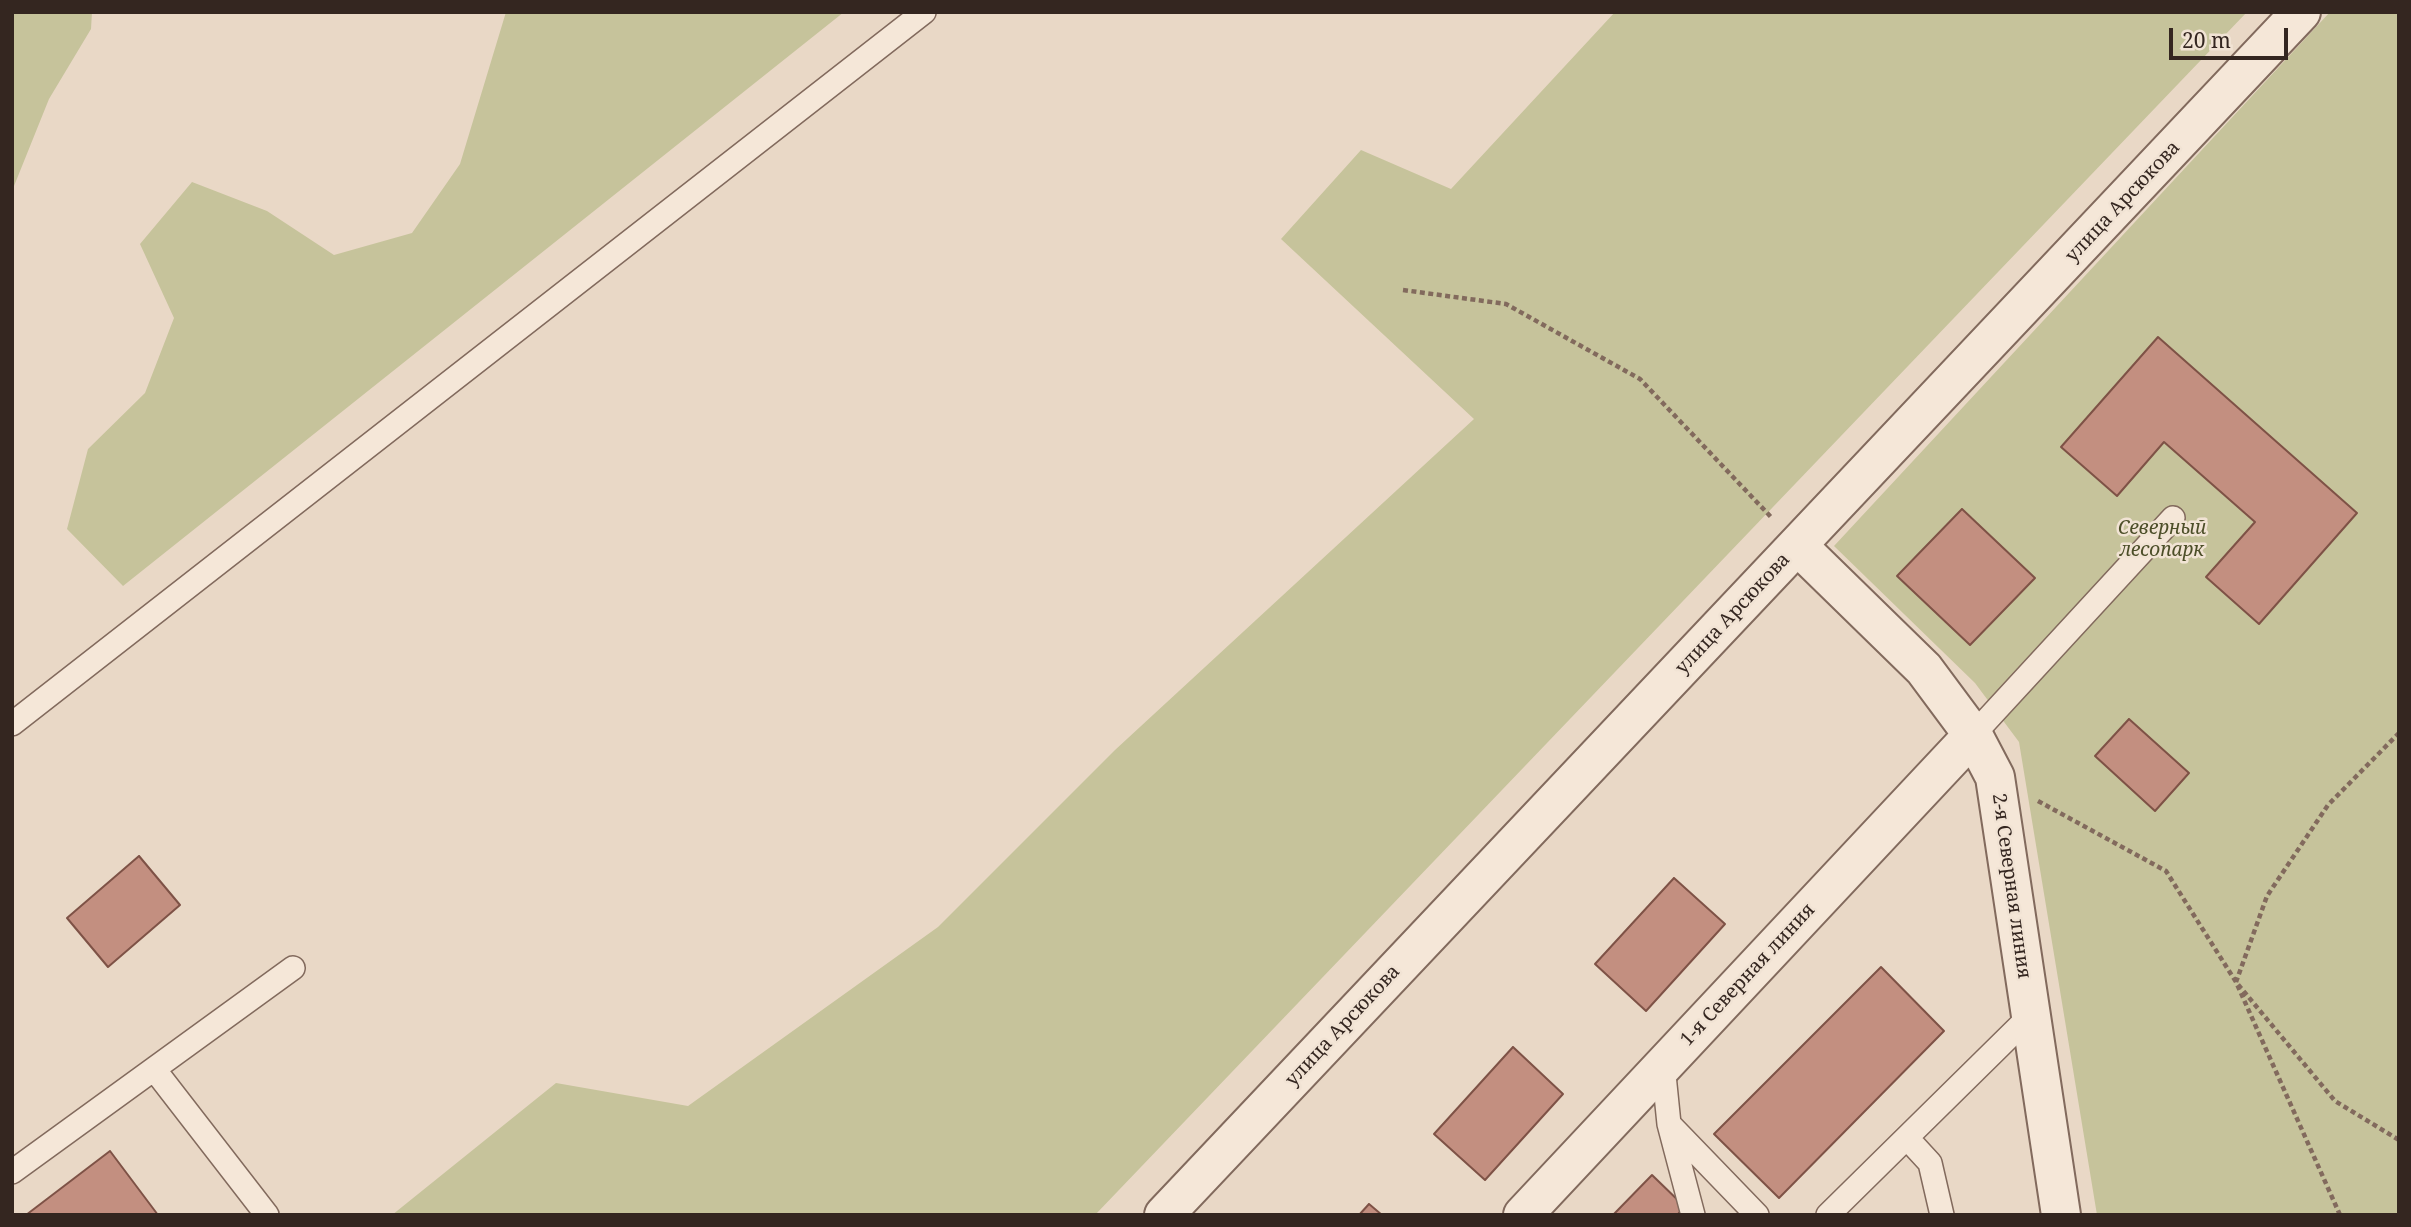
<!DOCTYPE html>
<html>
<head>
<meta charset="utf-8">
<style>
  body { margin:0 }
  #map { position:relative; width:2411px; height:1227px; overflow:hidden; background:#e9d8c6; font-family:"Noto Serif",serif }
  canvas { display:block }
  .frame { position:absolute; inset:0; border:14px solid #342620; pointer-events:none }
  .scale { position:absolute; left:2169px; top:28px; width:119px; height:32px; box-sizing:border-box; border:4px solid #342620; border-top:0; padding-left:9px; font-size:21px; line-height:24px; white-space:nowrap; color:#342620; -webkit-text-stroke:5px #f1e3d4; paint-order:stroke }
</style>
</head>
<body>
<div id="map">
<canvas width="2411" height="1227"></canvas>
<div class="frame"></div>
<div class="scale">20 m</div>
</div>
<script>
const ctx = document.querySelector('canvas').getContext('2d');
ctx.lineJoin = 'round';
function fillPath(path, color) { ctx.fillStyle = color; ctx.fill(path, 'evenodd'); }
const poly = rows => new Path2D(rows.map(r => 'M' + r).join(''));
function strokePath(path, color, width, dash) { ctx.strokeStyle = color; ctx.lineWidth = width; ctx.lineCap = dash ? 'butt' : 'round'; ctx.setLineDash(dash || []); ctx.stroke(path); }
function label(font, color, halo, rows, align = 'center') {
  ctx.font = font + ' "Noto Serif",serif'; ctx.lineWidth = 5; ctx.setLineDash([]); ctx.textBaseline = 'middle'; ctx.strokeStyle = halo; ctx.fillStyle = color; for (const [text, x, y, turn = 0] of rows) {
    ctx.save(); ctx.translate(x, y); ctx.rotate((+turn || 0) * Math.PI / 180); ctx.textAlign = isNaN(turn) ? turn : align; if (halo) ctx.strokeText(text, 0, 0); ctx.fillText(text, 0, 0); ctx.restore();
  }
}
fillPath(poly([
  [12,12,92,12,91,29,49,99,12,191],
  [506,12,844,12,123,586,67,529,88,449,145,393,174,318,140,244,192,182,267,211,334,255,412,233,460,164],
  [1615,12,2247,12,1095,1215,392,1215,556,1083,688,1106,938,927,1115,750,1474,419,1281,239,1361,150,1451,189],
  [2330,12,2399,12,2399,1215,2097,1215,2019,742,1975,683,1834,546]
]), '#c6c39b');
const building = poly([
  [2158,337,2357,513,2259,624,2206,577,2255,522,2164,442,2117,496,2061,447,2158,337],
  [1962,509,2035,578,1970,645,1897,576,1962,509],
  [2129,719,2189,773,2155,811,2095,756,2129,719],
  [139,856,180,905,108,967,67,918,139,856],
  [1674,878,1725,924,1646,1011,1595,964,1674,878],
  [1881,967,1944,1031,1779,1198,1714,1134,1881,967],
  [1513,1047,1563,1094,1485,1180,1434,1134,1513,1047],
  [110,1151,158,1215,26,1215,110,1151],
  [1652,1175,1685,1207,1677,1215,1613,1215,1652,1175],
  [1369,1204,1382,1215,1359,1215,1369,1204]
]);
fillPath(building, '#c38f80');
strokePath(building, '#7e5246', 2);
const service = poly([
  [12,724,924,12],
  [1973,735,2173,518],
  [1663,1065,1669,1124,1693,1215],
  [154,1069,267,1215],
  [1671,1126,1757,1215],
  [1907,1138,1930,1163,1942,1215],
  [12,1172,293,968],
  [1828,1215,2031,1015]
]);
const minor = poly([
  [1798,546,1924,669,1973,735,1995,777,2061,1215],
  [1523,1215,1973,735]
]);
const tertiary = poly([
  [1164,1215,2301,12]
]);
strokePath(service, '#826a5d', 26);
strokePath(minor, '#826a5d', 42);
strokePath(tertiary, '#826a5d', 42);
strokePath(poly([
  [1403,290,1506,304,1640,379,1771,517],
  [2038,801,2166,871,2236,982,2335,1101,2399,1140],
  [2340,1215,2236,982,2267,896,2328,805,2399,733]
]), '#826a5d', 4.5, [5, 3.5]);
strokePath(service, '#f5e7d8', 23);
strokePath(minor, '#f5e7d8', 38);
strokePath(tertiary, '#f5e7d8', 38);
label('19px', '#342620', '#f1e3d4', [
  ["улица Арсюкова",2123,202,-47],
  ["улица Арсюкова",1733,614,-47],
  ["2-я Северная линия",2011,886,82],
  ["1-я Северная линия",1748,975,-47],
  ["улица Арсюкова",1343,1026,-47]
]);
label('italic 19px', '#4c4e28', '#f1e3d4', [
  ["Северный",2162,529],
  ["лесопарк",2162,551]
]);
</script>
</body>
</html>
